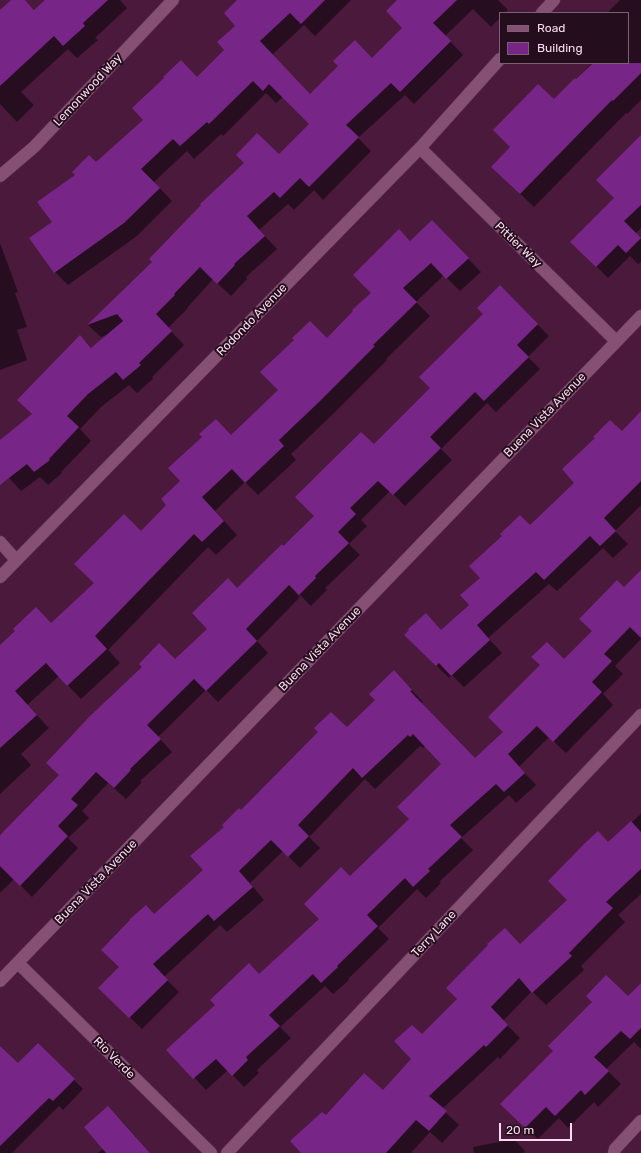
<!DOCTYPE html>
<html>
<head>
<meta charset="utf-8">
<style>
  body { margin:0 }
  #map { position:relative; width:641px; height:1153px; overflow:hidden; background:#4a193c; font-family:Rubik,sans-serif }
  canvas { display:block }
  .legend { position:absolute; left:499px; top:12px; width:130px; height:52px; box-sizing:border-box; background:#240e1d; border:1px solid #7a6071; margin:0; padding:5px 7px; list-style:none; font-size:12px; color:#fadaee }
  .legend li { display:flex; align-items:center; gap:8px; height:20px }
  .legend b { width:20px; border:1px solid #7a6071 }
  .scale { position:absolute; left:499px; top:1123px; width:73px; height:18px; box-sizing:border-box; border:2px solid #fadaee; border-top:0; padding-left:5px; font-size:12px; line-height:14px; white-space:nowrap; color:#fadaee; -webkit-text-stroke:3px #240e1d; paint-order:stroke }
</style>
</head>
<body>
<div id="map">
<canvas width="641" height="1153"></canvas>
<ul class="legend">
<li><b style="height:5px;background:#865074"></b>Road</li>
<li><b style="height:11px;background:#772687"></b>Building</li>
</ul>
<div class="scale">20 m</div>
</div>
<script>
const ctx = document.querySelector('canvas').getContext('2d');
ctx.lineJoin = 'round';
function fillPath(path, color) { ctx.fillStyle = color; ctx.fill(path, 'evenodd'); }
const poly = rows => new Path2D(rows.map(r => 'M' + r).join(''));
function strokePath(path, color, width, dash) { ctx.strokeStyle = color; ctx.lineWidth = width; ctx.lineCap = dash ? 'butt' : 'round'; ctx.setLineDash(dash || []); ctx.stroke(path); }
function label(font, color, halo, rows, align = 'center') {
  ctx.font = font + ' Rubik,sans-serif'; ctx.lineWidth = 4; ctx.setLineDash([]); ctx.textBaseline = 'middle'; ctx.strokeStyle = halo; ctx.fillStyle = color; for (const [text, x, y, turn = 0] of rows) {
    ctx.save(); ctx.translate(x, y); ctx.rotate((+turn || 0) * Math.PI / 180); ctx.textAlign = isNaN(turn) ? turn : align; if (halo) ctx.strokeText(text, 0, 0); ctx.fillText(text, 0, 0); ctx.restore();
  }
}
fillPath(poly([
  [13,0,24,0,35,10,46,0,120,0,127,8,95,38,98,40,77,58,68,49,21,92,34,105,17,122,0,104,0,12],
  [239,0,351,0,315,36,304,25,272,55,310,95,372,59,404,28,398,0,498,0,508,10,505,13,500,13,500,18,491,27,473,9,445,36,463,55,414,104,405,95,358,138,371,151,323,200,314,190,294,210,288,204,259,230,277,249,246,277,247,279,231,296,213,279,187,308,187,309,168,328,184,345,152,377,153,379,137,393,129,385,101,407,80,429,91,441,61,472,62,473,48,485,40,477,21,491,0,468,0,441,33,414,80,336,92,348,109,334,101,337,88,325,154,262,279,156,310,124,283,97,276,103,266,93,223,136,221,134,194,159,187,151,154,182,172,201,137,236,68,285,55,272,53,222,96,163,197,78,226,50,236,26],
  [620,0,641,0,641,100,627,114,626,113,534,207,506,180,554,101,592,63,628,63,628,13,607,13],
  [641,147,641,228,635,234,641,239,641,262,638,264,630,256,608,278,572,242,616,198],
  [399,230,411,242,445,235,481,272,460,291,444,275,416,302,430,316,386,359,387,360,332,415,291,454,296,460,258,495,245,482,215,511,237,535,216,555,208,547,108,650,120,663,81,699,59,676,27,705,49,728,21,754,31,765,0,794,0,646,51,624,95,583,141,532,232,436,279,390,372,293],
  [0,243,18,292,15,293,27,327,17,330,27,360,0,370],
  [500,287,549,336,528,357,540,369,496,412,487,403,441,449,452,460,405,506,390,491,361,520,367,526,349,544,360,555,325,588,327,590,311,606,296,591,295,592,300,597,257,641,268,653,218,702,206,690,158,737,172,752,140,781,142,782,126,799,108,783,82,811,89,818,68,838,78,848,32,897,14,879,0,893,0,833,2,835,175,661,209,629,237,589,315,516,374,446,432,388,485,314],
  [641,413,641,505,615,531,628,544,613,558,603,548,557,591,549,584,488,638,502,653,464,687,452,675,449,678,406,635,442,631,471,605,481,578,530,526,576,483],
  [641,572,641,639,615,666,623,674,603,694,613,705,566,753,549,737,519,767,536,785,516,803,509,795,461,838,473,850,439,882,441,883,426,898,417,889,378,928,389,939,348,979,349,980,333,994,325,986,280,1027,291,1038,257,1070,259,1073,244,1087,228,1070,206,1090,168,1050,260,975,320,919,350,877,410,819,443,764,425,746,423,748,420,746,375,789,365,779,309,837,320,848,300,868,283,851,250,883,264,900,227,932,220,925,164,977,179,992,142,1029,100,988,120,967,154,915,204,870,241,811,347,729,376,700,394,672,423,702,421,704,475,759,504,732,564,661,593,632,624,588],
  [641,814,641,894,618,915,625,922,581,966,584,970,546,1005,532,991,503,1021,520,1038,500,1059,498,1057,442,1109,459,1125,442,1143,430,1132,411,1153,302,1153,326,1117,383,1091,412,1059,422,1036,568,900,609,843],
  [641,984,641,1049,634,1042,606,1069,621,1084,598,1107,594,1102,568,1128,559,1118,538,1139,501,1104,628,998],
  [38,1044,83,1089,63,1110,59,1106,12,1153,0,1153,0,1058,18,1065],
  [108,1107,122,1121,150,1153,98,1153,104,1148],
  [514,1139,525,1151,523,1153,474,1153,473,1147]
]), '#0007');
fillPath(poly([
  [11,0,25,0,34,10,45,0,108,0,83,23,85,26,63,46,54,36,0,86,0,10],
  [237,0,325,0,301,24,290,13,260,41,310,94,338,66,333,61,355,40,372,58,402,28,386,11,397,0,457,0,433,23,451,41,400,92,391,83,346,125,359,137,309,187,300,178,280,198,274,192,247,216,265,236,234,264,235,265,217,284,200,267,174,294,175,295,156,314,172,331,139,363,141,365,123,380,116,372,88,394,67,416,79,427,49,459,50,460,34,472,27,464,0,485,0,440,32,414,17,400,80,335,91,348,123,321,117,314,87,325,152,262,149,259,201,205,200,204,244,163,236,155,257,133,279,154,309,124,269,84,263,91,253,81,209,124,207,122,180,146,173,139,141,169,160,188,124,223,54,273,29,238,52,222,37,202,75,175,72,172,89,155,96,162,143,120,132,108,164,78,163,77,181,60,197,77,224,50,217,42,235,26,224,13],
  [593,63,641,63,641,73,613,101,612,100,520,194,491,167,510,147,493,130,538,84,554,99,575,78,576,79],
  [641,135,641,205,624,221,641,238,626,253,618,245,596,267,570,242,614,198,596,180],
  [432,220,469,258,446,279,431,263,403,288,417,302,373,345,375,346,319,402,279,440,284,446,245,483,232,469,202,497,224,521,202,542,194,534,95,636,107,649,67,686,46,663,15,691,37,715,0,748,0,645,15,631,13,629,36,607,51,623,94,583,74,564,124,514,141,531,166,505,161,499,180,481,168,468,202,437,199,434,216,419,231,435,278,390,260,372,294,340,292,338,310,321,327,338,353,311,352,310,371,293,353,275,399,229,410,241],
  [500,285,538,324,517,345,529,357,484,401,475,392,430,437,441,448,393,495,378,481,350,508,356,514,338,532,349,543,315,576,316,578,299,595,289,585,246,629,257,641,206,691,194,679,147,725,161,739,130,769,131,770,114,788,96,772,71,799,78,805,58,826,68,836,20,886,0,866,0,835,59,775,46,763,89,717,142,667,139,664,159,643,175,659,207,629,192,613,228,578,237,588,282,544,283,546,314,516,295,497,361,432,374,444,430,388,419,377,483,314,477,308],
  [641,411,641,481,604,518,616,531,600,546,590,536,544,580,536,572,477,625,490,640,451,676,439,663,436,666,404,635,409,630,408,629,426,613,441,630,469,605,460,595,480,578,469,566,502,536,500,534,520,515,530,525,574,483,562,469,595,438,593,437,610,420,622,431],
  [641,570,641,638,630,627,604,654,612,661,592,682,602,692,553,742,537,726,508,754,525,773,504,792,496,784,450,825,462,837,428,869,430,871,413,887,405,878,367,915,378,926,337,966,338,967,321,983,313,974,269,1015,280,1026,246,1057,248,1060,232,1076,216,1059,193,1079,166,1050,215,1005,210,1000,249,963,259,974,319,919,304,904,341,867,350,876,409,819,397,807,441,764,413,734,410,737,408,735,362,778,353,768,298,825,309,836,288,857,271,840,239,871,253,887,214,921,208,914,153,964,168,980,129,1018,98,988,119,967,101,950,130,920,130,919,146,905,154,914,203,870,190,856,224,827,222,825,239,808,241,810,318,732,314,728,331,712,347,727,375,700,369,694,394,670,412,690,410,691,475,758,503,732,488,717,540,665,531,657,547,642,564,659,592,631,579,619,617,580,624,587],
  [631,821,641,832,641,869,606,902,613,908,569,953,572,956,532,993,519,978,491,1007,508,1025,486,1047,484,1045,429,1096,447,1111,429,1131,416,1120,386,1153,301,1153,290,1141,322,1112,326,1115,364,1073,383,1090,411,1059,394,1041,412,1025,422,1034,457,999,446,988,488,945,487,944,505,928,520,944,567,900,548,881,584,844,598,831,608,842],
  [606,975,628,996,641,983,641,1028,630,1039,621,1031,594,1057,609,1071,585,1095,581,1090,555,1116,546,1107,525,1128,500,1104,553,1051,548,1046,592,1002,586,996],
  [38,1043,75,1079,53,1101,49,1098,0,1146,0,1046,18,1063],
  [108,1106,150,1153,106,1153,84,1127]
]), '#772687');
const street = poly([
  [542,13,554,0],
  [420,148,616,341],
  [0,176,34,147,173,0],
  [0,542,16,560],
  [0,577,420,148,500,59],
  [18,963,211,1153],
  [0,981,641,316],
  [227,1153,641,715],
  [614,1153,615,1149,641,1121]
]);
strokePath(street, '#633958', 13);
strokePath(street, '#865074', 12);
label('12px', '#fadaee', '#240e1d', [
  ["Lemonwood Way",88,90,-47],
  ["Pittier Way",518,245,44],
  ["Rodondo Avenue",252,320,-46],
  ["Buena Vista Avenue",545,415,-46],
  ["Buena Vista Avenue",320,649,-46],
  ["Buena Vista Avenue",96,882,-46],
  ["Terry Lane",434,934,-47],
  ["Rio Verde",114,1058,45]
]);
</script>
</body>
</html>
